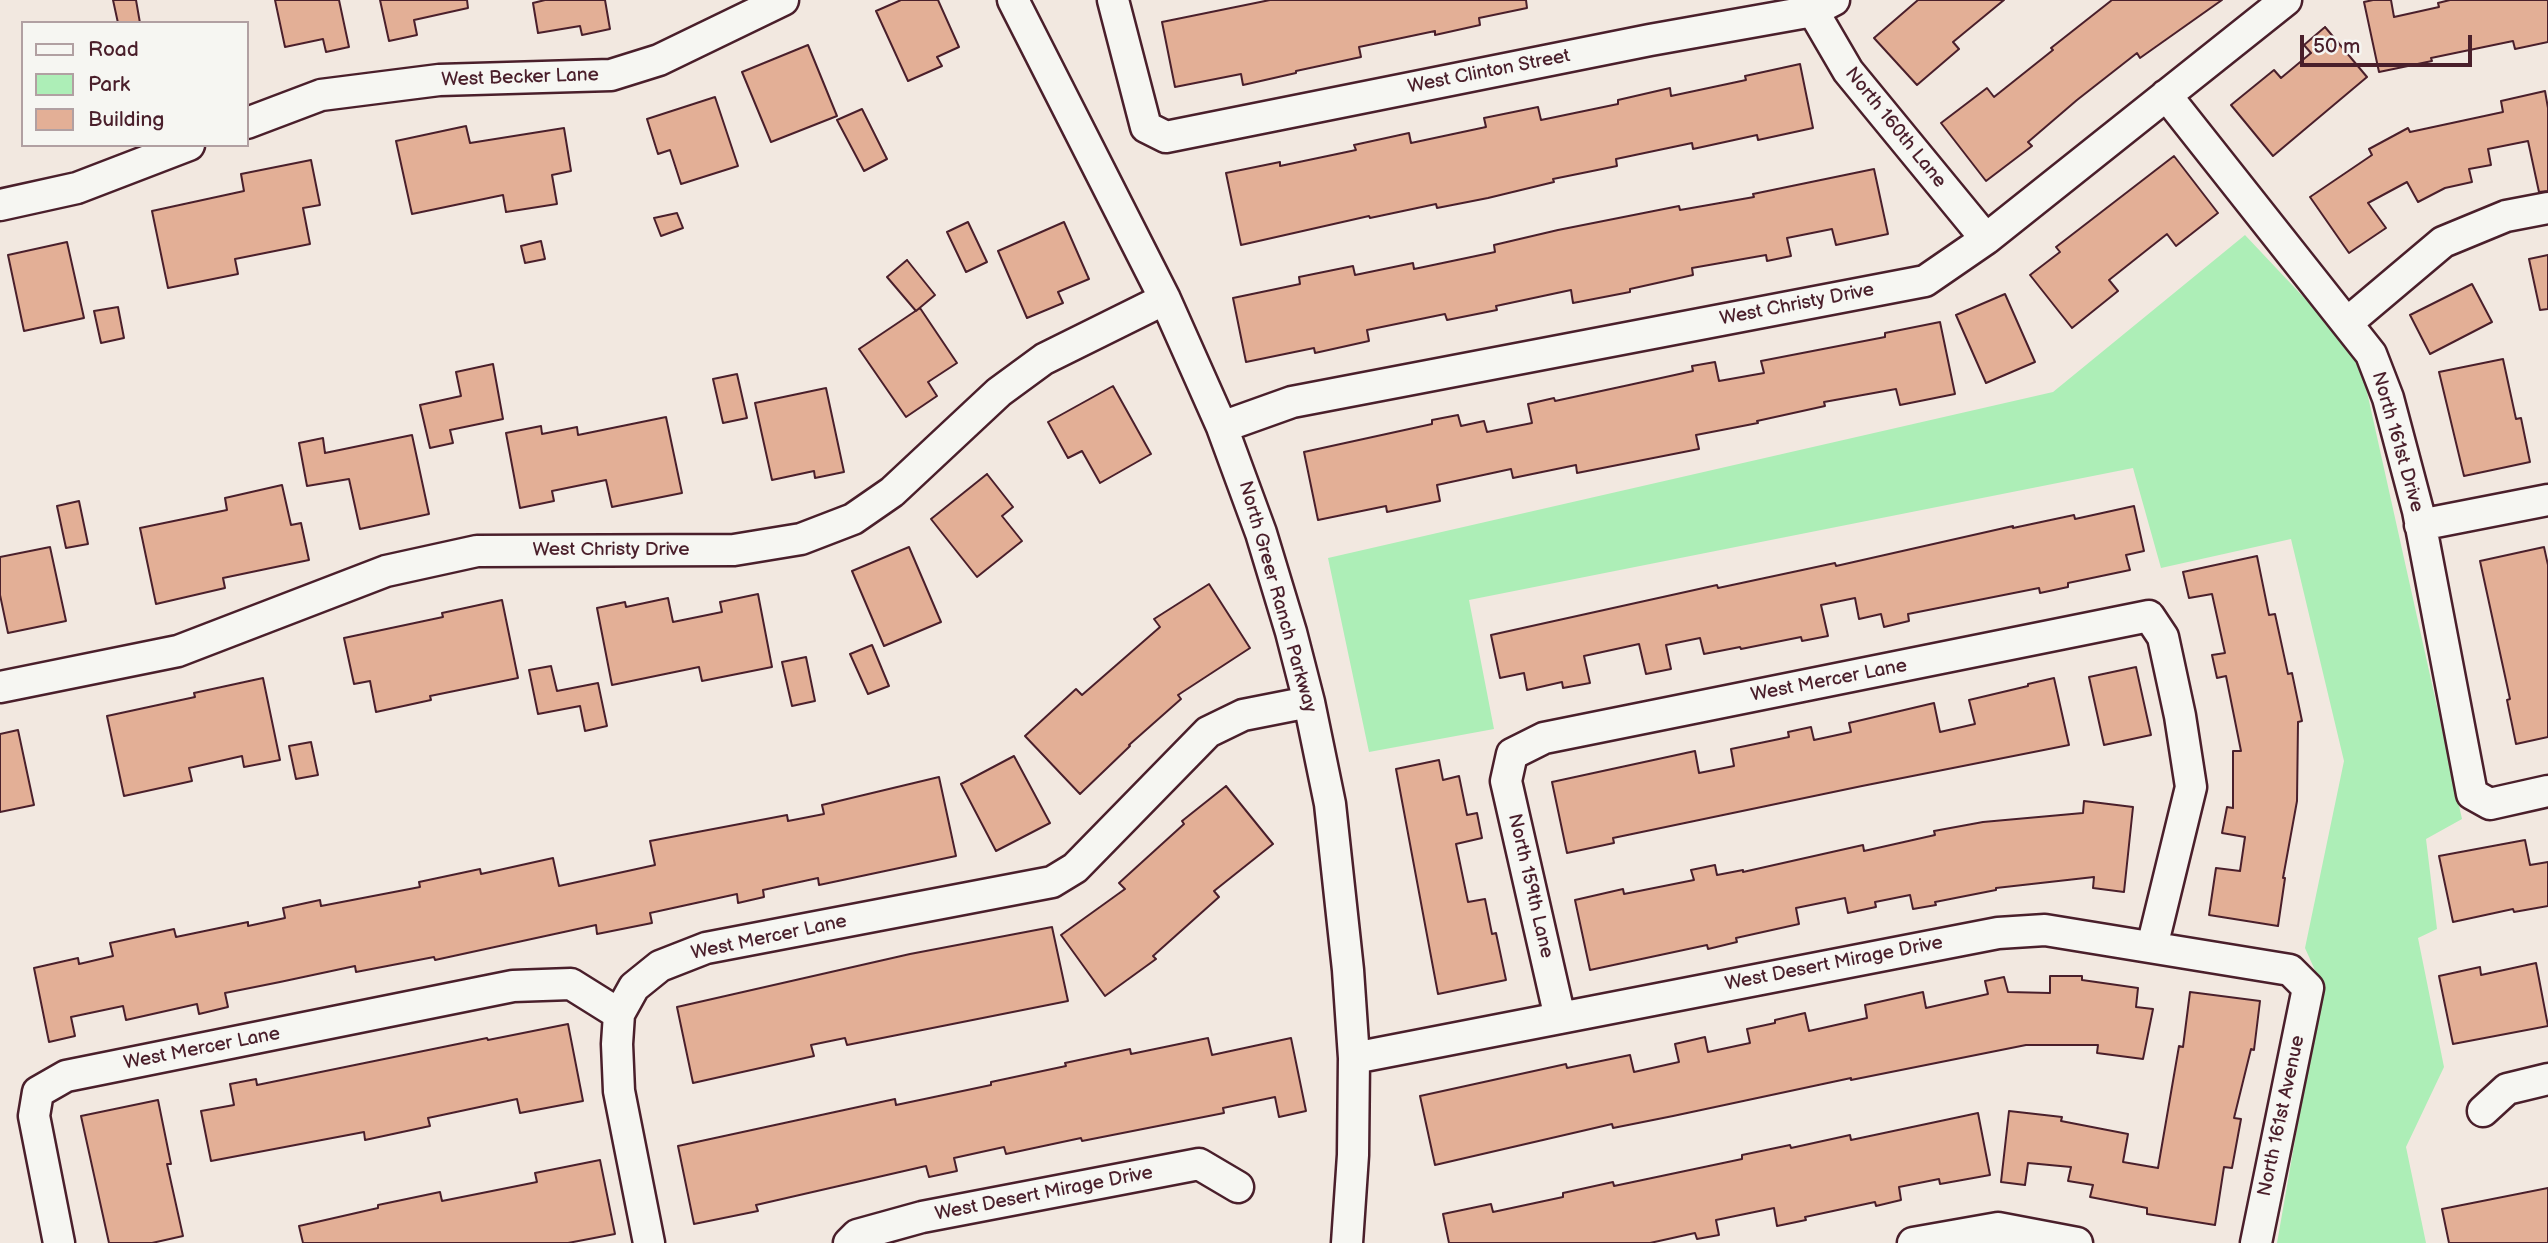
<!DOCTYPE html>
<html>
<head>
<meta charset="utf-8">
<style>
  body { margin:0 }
  #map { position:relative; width:2548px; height:1243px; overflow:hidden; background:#f2e8e0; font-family:"Balsamiq Sans",sans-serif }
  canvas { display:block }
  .legend { position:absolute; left:21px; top:21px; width:228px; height:126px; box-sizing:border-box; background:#f6f6f2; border:2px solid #b1a0a2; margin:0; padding:9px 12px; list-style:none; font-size:21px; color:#4a1f2b }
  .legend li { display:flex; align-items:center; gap:14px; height:35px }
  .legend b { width:35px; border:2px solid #b1a0a2 }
  .scale { position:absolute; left:2300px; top:35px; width:172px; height:32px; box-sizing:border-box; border:4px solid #4a1f2b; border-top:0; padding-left:9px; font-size:21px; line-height:24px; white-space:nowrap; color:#4a1f2b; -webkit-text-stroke:5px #f6f6f2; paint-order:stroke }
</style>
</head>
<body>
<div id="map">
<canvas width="2548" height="1243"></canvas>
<ul class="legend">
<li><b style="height:9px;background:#f6f6f2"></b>Road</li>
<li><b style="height:19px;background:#adeeb7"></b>Park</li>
<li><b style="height:19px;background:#e3af96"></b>Building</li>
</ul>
<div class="scale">50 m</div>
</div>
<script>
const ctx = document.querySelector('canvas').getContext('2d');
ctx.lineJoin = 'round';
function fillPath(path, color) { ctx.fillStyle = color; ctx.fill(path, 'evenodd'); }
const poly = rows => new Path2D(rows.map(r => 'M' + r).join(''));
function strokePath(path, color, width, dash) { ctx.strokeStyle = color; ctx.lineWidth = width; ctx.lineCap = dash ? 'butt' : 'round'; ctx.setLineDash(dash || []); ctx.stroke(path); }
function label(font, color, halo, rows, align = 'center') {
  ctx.font = font + ' "Balsamiq Sans",sans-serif'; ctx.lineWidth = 5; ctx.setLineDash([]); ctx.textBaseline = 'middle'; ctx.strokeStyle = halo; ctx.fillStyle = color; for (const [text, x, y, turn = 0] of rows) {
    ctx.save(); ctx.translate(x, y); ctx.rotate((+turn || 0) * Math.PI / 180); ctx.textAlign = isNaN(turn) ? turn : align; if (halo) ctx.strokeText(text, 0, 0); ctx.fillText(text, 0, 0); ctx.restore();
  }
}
fillPath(poly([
  [2245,235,2359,356,2462,819,2426,839,2437,929,2418,938,2444,1067,2406,1147,2426,1243,2277,1243,2322,986,2305,948,2344,761,2291,539,2161,568,2133,468,1469,600,1494,729,1369,752,1328,558,2053,392]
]), '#adeeb7');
const building = poly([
  [113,0,136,0,140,23,118,23,113,0],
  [275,0,339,0,349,47,326,52,323,39,285,47,275,0],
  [380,0,467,0,468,8,414,20,417,35,389,41,380,0],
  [545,0,605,0,610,29,582,35,580,26,538,33,533,3,545,0],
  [901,0,938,0,959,47,937,57,942,66,908,81,876,11,901,0],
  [1270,0,1526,0,1527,8,1479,18,1480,25,1435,35,1435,31,1359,47,1361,57,1296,71,1296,73,1243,85,1241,74,1175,87,1162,22,1270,0],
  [1918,0,2004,0,1953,42,1959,49,1917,85,1874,38,1918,0],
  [2112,0,2222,0,2140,58,2137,53,2077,100,2028,142,2032,146,1986,181,1941,123,1987,88,1994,97,2053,50,2051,48,2112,0],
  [2373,0,2391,0,2394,17,2439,7,2438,3,2450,0,2548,0,2548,42,2515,49,2513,41,2431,58,2432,61,2379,72,2364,2,2373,0],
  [2325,27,2367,77,2273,156,2231,105,2274,70,2281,78,2311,53,2304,45,2325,27],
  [808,45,837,116,771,142,742,72,808,45],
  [1800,64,1813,128,1758,140,1757,135,1693,149,1692,143,1616,159,1617,166,1553,179,1554,182,1488,198,1437,208,1436,204,1370,218,1369,216,1241,245,1226,173,1280,162,1280,166,1356,150,1354,145,1409,133,1411,143,1486,127,1484,118,1538,107,1541,120,1618,104,1618,100,1670,88,1671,96,1746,80,1745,76,1800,64],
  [2545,91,2548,108,2548,191,2539,192,2528,141,2488,149,2491,165,2469,169,2472,182,2445,188,2418,202,2407,182,2368,203,2386,228,2349,253,2310,197,2372,155,2369,149,2408,128,2410,132,2503,112,2501,101,2545,91],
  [715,97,738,166,681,184,670,150,658,154,647,119,715,97],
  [862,109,887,159,864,171,837,120,862,109],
  [466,126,470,143,564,128,571,171,552,175,557,204,506,212,503,195,412,214,396,141,466,126],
  [2174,156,2218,213,2176,246,2167,234,2109,280,2118,291,2072,328,2030,275,2060,252,2056,247,2174,156],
  [311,160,320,205,303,208,310,244,235,259,238,274,168,288,152,211,244,191,241,174,311,160],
  [1874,169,1888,234,1836,245,1832,229,1787,238,1791,256,1767,261,1766,255,1692,268,1693,275,1630,289,1630,292,1573,303,1571,290,1496,306,1497,310,1447,320,1445,314,1367,330,1369,341,1315,353,1314,348,1246,362,1233,298,1300,284,1299,277,1353,266,1355,275,1413,263,1414,269,1495,252,1494,245,1558,230,1679,206,1680,210,1754,197,1753,194,1874,169],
  [677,213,683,228,661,236,654,218,677,213],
  [968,222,987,262,966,272,947,232,968,222],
  [1064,222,1089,279,1058,292,1063,303,1027,318,998,251,1064,222],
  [541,241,545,259,525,263,521,246,541,241],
  [67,242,84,318,24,331,8,255,67,242],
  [2548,255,2548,309,2540,310,2529,259,2548,255],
  [907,260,935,295,916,311,887,277,907,260],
  [2472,284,2492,322,2430,354,2410,315,2472,284],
  [2005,294,2035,362,1986,383,1956,315,2005,294],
  [118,307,124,338,101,343,94,311,118,307],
  [920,308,957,363,928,382,937,396,906,417,859,349,920,308],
  [1940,322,1955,394,1900,405,1896,389,1824,402,1825,406,1757,421,1758,423,1696,435,1699,449,1577,473,1576,465,1513,478,1511,469,1437,485,1440,501,1387,512,1386,506,1318,520,1304,452,1432,424,1432,420,1458,415,1461,426,1484,421,1487,432,1532,423,1528,404,1554,398,1555,401,1629,385,1693,371,1692,366,1715,362,1719,381,1764,373,1761,361,1885,337,1885,333,1940,322],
  [2503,359,2516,419,2521,418,2530,462,2464,476,2439,372,2503,359],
  [493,364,503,419,450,430,453,443,430,448,420,405,461,396,456,372,493,364],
  [737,374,747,418,723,423,713,379,737,374],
  [1113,386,1151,454,1100,483,1082,451,1068,458,1048,422,1113,386],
  [826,388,844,472,815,478,814,471,772,480,755,403,826,388],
  [666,417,682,493,612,507,606,480,552,491,554,501,520,508,506,433,541,426,542,434,577,427,578,435,666,417],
  [412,435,429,514,360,529,349,479,307,486,299,443,323,438,325,453,412,435],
  [987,474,1013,507,1002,516,1022,541,977,577,931,519,987,474],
  [282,485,291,525,301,523,309,560,223,578,225,588,156,604,140,528,227,510,225,498,282,485],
  [79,501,88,544,66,548,57,506,79,501],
  [2134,506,2144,551,2126,555,2130,570,2068,583,2068,587,2040,593,2039,588,1908,614,1909,621,1884,627,1881,614,1859,619,1855,598,1821,605,1828,636,1802,641,1801,637,1741,649,1740,647,1704,654,1700,638,1666,645,1671,669,1646,674,1639,644,1584,656,1590,683,1563,688,1562,682,1527,690,1524,673,1500,678,1491,635,1717,585,1718,588,1835,563,1836,566,2013,526,2013,528,2074,515,2075,519,2134,506],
  [50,547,66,621,8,633,0,595,0,557,50,547],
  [909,547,941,622,884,646,852,571,909,547],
  [2544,547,2548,565,2548,737,2516,744,2507,700,2510,699,2480,561,2544,547],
  [2257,556,2269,615,2275,614,2288,674,2292,673,2302,721,2298,722,2297,801,2283,878,2285,878,2278,926,2209,915,2216,868,2240,871,2245,837,2222,833,2227,807,2233,808,2233,751,2241,751,2226,676,2217,678,2212,655,2225,653,2212,594,2189,598,2183,572,2257,556],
  [1209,584,1250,648,1178,695,1181,699,1129,745,1130,746,1080,794,1025,736,1076,689,1082,695,1160,627,1154,619,1209,584],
  [758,594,772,667,702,681,699,667,612,685,597,608,625,602,626,607,668,598,673,622,722,612,720,602,758,594],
  [502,600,518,678,430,696,431,700,376,712,370,681,354,684,344,638,443,617,442,613,502,600],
  [872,645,889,686,868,694,850,654,872,645],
  [806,657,815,701,792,706,782,662,806,657],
  [551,666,557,691,598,683,607,726,585,731,580,706,538,714,529,670,551,666],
  [2136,667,2151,735,2104,745,2089,677,2136,667],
  [263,678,280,760,244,767,242,756,189,768,192,781,124,796,107,716,195,697,194,693,263,678],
  [2054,678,2069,745,1862,786,1613,838,1614,843,1567,853,1552,782,1695,751,1699,773,1734,766,1731,749,1789,737,1788,732,1811,727,1814,740,1851,732,1849,723,1934,703,1940,732,1975,724,1969,700,2028,686,2028,684,2054,678],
  [18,730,34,805,0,812,0,734,18,730],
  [311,742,318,775,296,779,289,746,311,742],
  [1014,756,1050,823,996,851,961,784,1014,756],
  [1439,760,1443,780,1459,776,1467,815,1477,813,1482,838,1456,844,1468,902,1485,899,1492,934,1496,933,1506,980,1438,994,1396,769,1439,760],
  [939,777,956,856,819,885,818,878,763,890,764,897,738,903,737,894,650,913,652,923,597,934,596,925,435,960,434,957,356,972,355,966,280,982,225,993,228,1007,199,1014,197,1004,126,1020,123,1006,71,1017,75,1036,49,1042,34,968,78,958,79,964,113,956,110,943,174,929,176,937,248,922,248,926,285,918,283,908,320,900,321,906,420,887,419,882,480,869,481,874,553,858,559,886,655,865,650,841,787,815,788,821,824,814,822,805,939,777],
  [1226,786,1273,844,1214,891,1219,897,1153,956,1156,959,1105,996,1061,935,1125,889,1119,883,1184,824,1182,821,1226,786],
  [2084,801,2133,807,2124,892,2093,888,2094,877,1996,888,1996,890,1935,902,1936,905,1913,909,1910,895,1875,902,1876,907,1848,913,1845,898,1796,908,1799,924,1736,938,1737,942,1708,949,1707,945,1590,970,1575,900,1623,889,1624,894,1694,880,1691,870,1715,865,1717,875,1743,870,1743,872,1863,845,1864,851,1935,835,1934,831,1983,822,2083,813,2084,801],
  [2525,840,2530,865,2548,862,2548,906,2514,912,2513,909,2453,922,2439,856,2525,840],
  [1052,927,1068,1001,847,1045,845,1038,811,1045,814,1056,693,1083,677,1007,910,954,1052,927],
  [2536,963,2548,1026,2453,1044,2439,976,2480,967,2481,975,2536,963],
  [2050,976,2082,976,2082,980,2138,988,2136,1007,2153,1009,2143,1059,2097,1053,2098,1045,2026,1045,1851,1080,1851,1078,1673,1116,1613,1128,1612,1124,1435,1165,1420,1096,1566,1064,1567,1068,1630,1055,1634,1072,1679,1062,1675,1044,1705,1037,1708,1052,1750,1043,1747,1029,1775,1023,1775,1020,1805,1013,1809,1031,1867,1018,1865,1005,1923,992,1926,1008,1988,994,1985,981,2004,977,2008,992,2050,993,2050,976],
  [2190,992,2260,1001,2254,1050,2251,1049,2234,1118,2241,1119,2232,1168,2224,1167,2215,1225,2147,1214,2147,1208,2090,1197,2093,1185,2068,1181,2071,1167,2028,1163,2025,1185,2001,1182,2009,1111,2062,1117,2061,1121,2128,1134,2123,1162,2158,1168,2179,1046,2183,1047,2190,992],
  [568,1024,583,1101,520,1113,517,1099,428,1118,430,1126,365,1140,364,1132,211,1161,201,1111,234,1105,230,1084,256,1079,257,1085,487,1038,488,1040,568,1024],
  [1208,1038,1212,1055,1291,1038,1306,1111,1279,1117,1275,1097,1223,1108,1224,1113,1082,1141,1081,1138,1006,1154,1004,1147,954,1158,957,1171,929,1177,926,1166,756,1205,758,1211,694,1224,678,1146,895,1099,896,1105,991,1085,991,1082,1066,1066,1065,1063,1130,1049,1131,1054,1208,1038],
  [158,1100,171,1164,167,1164,183,1236,152,1243,109,1243,81,1116,158,1100],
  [1978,1113,1990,1175,1940,1184,1939,1179,1899,1187,1901,1200,1876,1206,1875,1202,1805,1217,1806,1220,1777,1226,1774,1208,1716,1220,1719,1235,1697,1239,1695,1233,1650,1243,1449,1243,1443,1214,1491,1204,1493,1212,1563,1197,1563,1193,1613,1182,1614,1186,1742,1159,1742,1155,1790,1145,1791,1148,1850,1135,1851,1140,1978,1113],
  [600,1160,615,1234,568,1243,303,1243,299,1226,378,1208,378,1205,440,1192,442,1201,537,1182,535,1173,600,1160],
  [2548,1188,2548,1243,2449,1243,2442,1209,2548,1188]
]);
fillPath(building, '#e3af96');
strokePath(building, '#4a1f2b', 2);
const minor = poly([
  [1013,0,1165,299,1222,427,1261,533,1291,632,1309,702,1330,804,1348,970,1354,1058,1353,1155,1347,1243],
  [1113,0,1146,127,1166,137,1650,40,1813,11,1834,0],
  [1813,11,1848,71,1986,239],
  [2166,95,2371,354,2388,398,2418,511,2472,794,2490,804,2548,791],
  [247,123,321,95,439,80,611,75,659,60,783,0],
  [0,205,77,188,189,145],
  [2347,323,2443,242,2506,216,2548,208],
  [1222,427,1292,402,1925,281,1986,239,2286,0],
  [2420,525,2548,500],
  [0,687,178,651,386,571,477,551,734,550,801,539,853,519,892,492,999,392,1044,359,1165,299],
  [1560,1018,1506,781,1512,754,1544,738,2149,616,2163,637,2180,716,2191,787,2152,947],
  [1354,1058,1998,933,2045,930,2290,970,2308,988,2256,1243],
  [2483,1111,2507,1089,2548,1079],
  [59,1243,34,1116,38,1092,66,1076,513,986,571,984,619,1014],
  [649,1243,619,1091,617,1044,619,1014,634,987,660,966,706,948,1052,882,1075,868,1208,732,1243,715,1309,702],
  [849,1243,857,1235,922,1217,1199,1164,1238,1187],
  [1913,1243,1998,1228,2077,1243]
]);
strokePath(minor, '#4a1f2b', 35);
strokePath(minor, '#f6f6f2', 30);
label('19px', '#4a1f2b', '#f6f6f2', [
  ["West Clinton Street",1489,72,-11],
  ["West Becker Lane",520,78,-2],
  ["North 160th Lane",1895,128,51],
  ["West Christy Drive",1797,305,-11],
  ["North 161st Drive",2397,442,74],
  ["West Christy Drive",611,550],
  ["North Greer Ranch Parkway",1277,597,74],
  ["West Mercer Lane",1829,681,-11],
  ["North 159th Lane",1530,886,77],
  ["West Mercer Lane",769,938,-12],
  ["West Desert Mirage Drive",1834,964,-11],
  ["West Mercer Lane",202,1049,-11],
  ["North 161st Avenue",2282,1116,-78],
  ["West Desert Mirage Drive",1044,1194,-11]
]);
</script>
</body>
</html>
